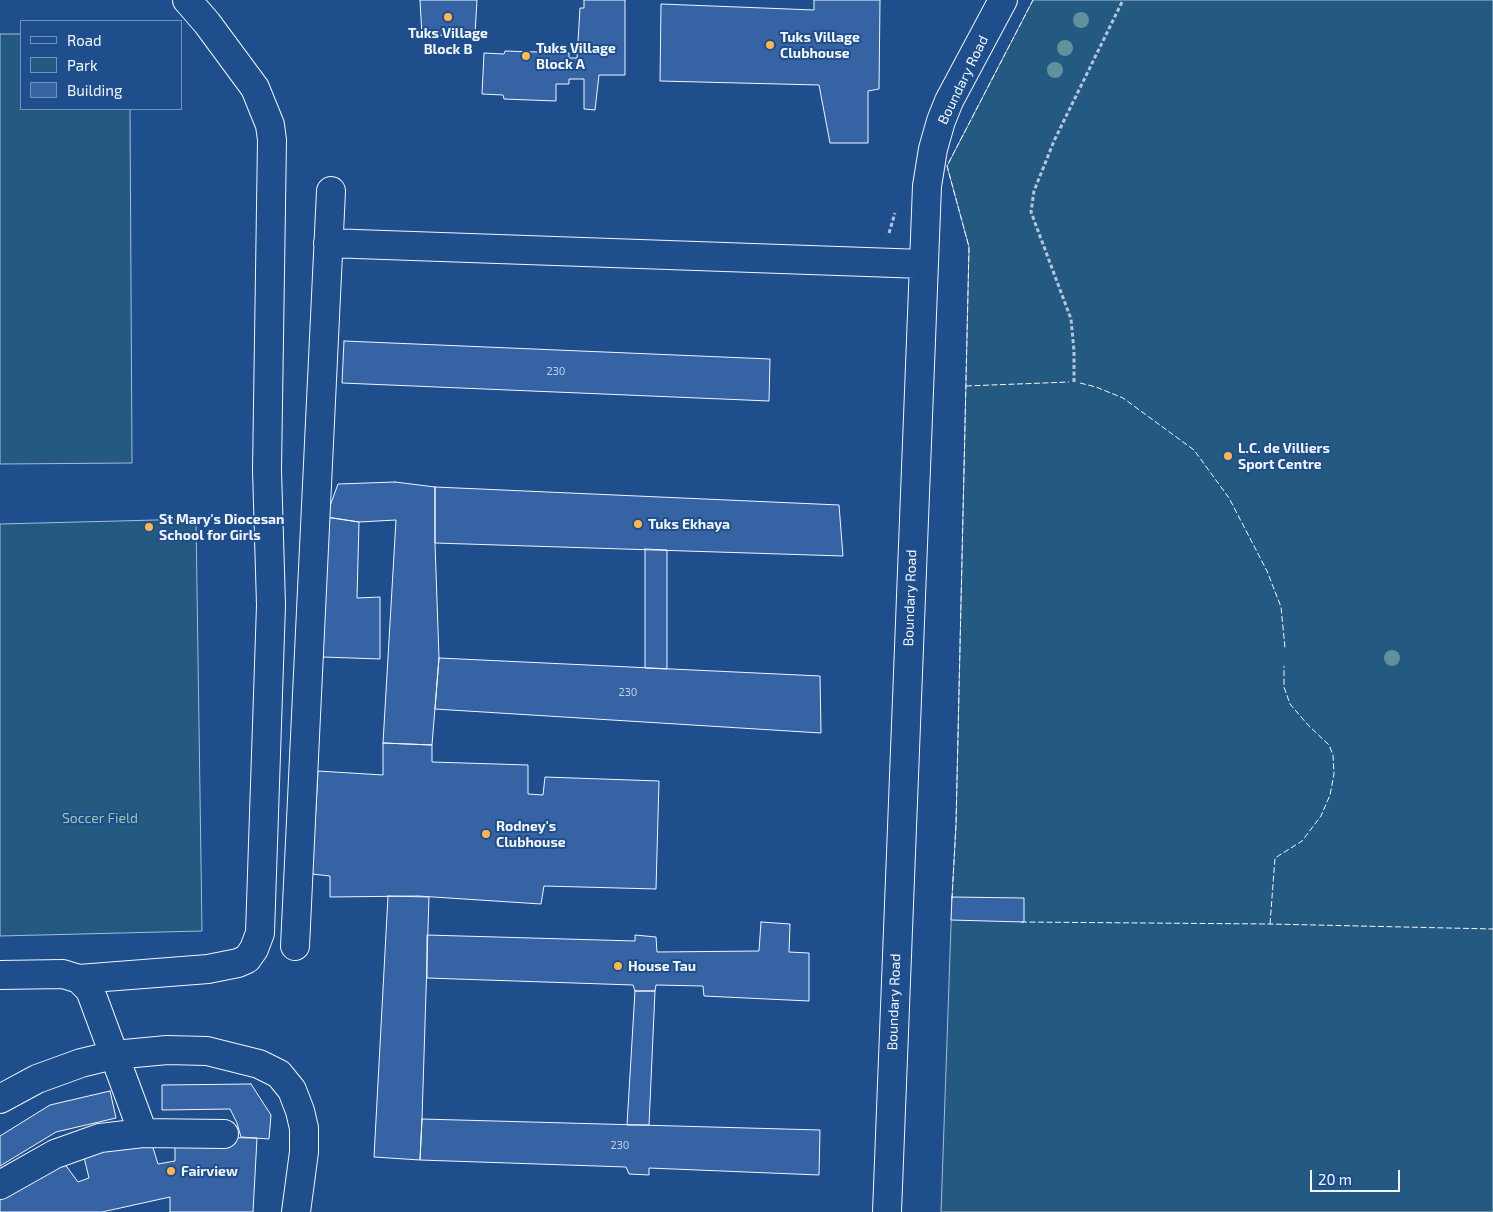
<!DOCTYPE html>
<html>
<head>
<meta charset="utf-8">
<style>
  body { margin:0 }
  #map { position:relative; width:1493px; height:1212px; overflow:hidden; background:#1f4e8c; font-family:"Exo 2",sans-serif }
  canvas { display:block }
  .legend { position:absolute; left:20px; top:20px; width:162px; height:90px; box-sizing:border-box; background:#1f4e8c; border:1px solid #7391ba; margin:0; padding:6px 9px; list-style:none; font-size:15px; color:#f2f6ff }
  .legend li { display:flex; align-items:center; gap:10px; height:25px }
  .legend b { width:25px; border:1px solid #7391ba }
  .scale { position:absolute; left:1310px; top:1170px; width:90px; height:22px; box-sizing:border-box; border:2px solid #f2f6ff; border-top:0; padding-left:6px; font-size:15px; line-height:18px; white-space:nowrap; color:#f2f6ff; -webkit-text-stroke:4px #1f4e8c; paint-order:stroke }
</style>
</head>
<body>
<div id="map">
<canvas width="1493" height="1212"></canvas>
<ul class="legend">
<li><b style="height:6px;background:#1f4e8c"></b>Road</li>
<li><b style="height:14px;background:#245a82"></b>Park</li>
<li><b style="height:14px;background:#3563a3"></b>Building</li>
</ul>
<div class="scale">20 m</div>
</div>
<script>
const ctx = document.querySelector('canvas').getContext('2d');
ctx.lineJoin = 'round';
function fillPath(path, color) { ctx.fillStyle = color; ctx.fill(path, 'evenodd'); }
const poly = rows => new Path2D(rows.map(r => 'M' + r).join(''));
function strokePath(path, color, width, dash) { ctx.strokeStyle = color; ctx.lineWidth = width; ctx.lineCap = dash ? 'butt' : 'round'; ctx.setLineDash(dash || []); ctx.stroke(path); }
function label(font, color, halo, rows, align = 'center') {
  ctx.font = font + ' "Exo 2",sans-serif'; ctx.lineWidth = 4; ctx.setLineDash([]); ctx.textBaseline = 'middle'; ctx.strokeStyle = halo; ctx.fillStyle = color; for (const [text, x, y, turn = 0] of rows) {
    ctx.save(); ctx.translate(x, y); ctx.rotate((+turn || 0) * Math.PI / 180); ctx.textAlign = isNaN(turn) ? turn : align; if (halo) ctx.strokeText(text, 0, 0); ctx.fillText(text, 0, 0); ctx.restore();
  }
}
const green = poly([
  [1033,0,1493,0,1493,1212,941,1212,952,897,956,824,969,247,947,166,1033,0],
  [0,34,21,34,21,109,130,109,132,463,0,464,0,34],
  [196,519,202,931,0,936,0,524,196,519]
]);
fillPath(green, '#245a82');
strokePath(green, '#a8bbd7', 1);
const building = poly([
  [420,0,477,0,475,34,422,36,420,0],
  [584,0,625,0,625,75,599,75,595,110,584,109,584,79,569,79,569,84,556,84,556,101,504,99,503,95,482,94,484,53,504,54,505,51,569,53,569,58,577,58,580,8,584,8,584,0],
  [814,0,880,0,879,89,868,91,868,143,830,143,819,85,660,81,661,4,814,10,814,0],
  [344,341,770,359,769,401,342,383,344,341],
  [395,482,435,487,435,543,439,658,432,745,383,743,396,520,359,522,326,517,338,484,395,482],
  [435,487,839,505,843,556,435,543,435,487],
  [326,517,359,522,357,598,380,597,380,659,323,657,326,517],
  [645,549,667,550,667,669,645,668,645,549],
  [439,658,820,676,821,733,435,709,439,658],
  [383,743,432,745,432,762,528,765,528,794,543,795,545,777,659,781,656,889,544,886,541,904,418,896,330,897,330,876,312,874,318,771,383,775,383,743],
  [388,896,429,897,422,1119,420,1160,374,1157,388,896],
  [952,897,1024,898,1024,922,951,920,952,897],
  [761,922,790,924,789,952,809,953,809,1001,704,996,703,986,656,985,655,991,635,991,633,985,427,978,427,935,635,941,635,935,656,937,657,952,759,951,761,922],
  [635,991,655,991,649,1125,627,1125,635,991],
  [251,1084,271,1115,269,1139,241,1137,237,1123,230,1109,162,1110,162,1085,251,1084],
  [110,1091,116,1118,56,1132,0,1166,0,1136,50,1105,110,1091],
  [422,1119,820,1130,819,1175,649,1168,649,1175,629,1174,626,1167,420,1160,422,1119],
  [175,1137,257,1138,253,1212,170,1212,170,1197,102,1212,0,1212,0,1195,61,1159,78,1182,89,1178,83,1153,150,1138,158,1164,175,1161,175,1137]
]);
fillPath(building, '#3563a3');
strokePath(building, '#f2f6ff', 1);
const minor = poly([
  [328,243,923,264],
  [295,946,331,191],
  [0,975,63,974,79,979,90,990,143,1133],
  [79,979,208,969,238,963,247,959,254,949,260,933,271,605,267,470,272,140,270,125,255,88,207,23,187,0],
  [0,1099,37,1079,81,1063,114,1055,167,1050,207,1051,259,1064,279,1074,292,1090,300,1111,304,1128,304,1152,296,1212],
  [0,1185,55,1154,100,1138,143,1133,224,1134],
  [887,1212,927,186,933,149,941,121,949,101,1003,0]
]);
strokePath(minor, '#f2f6ff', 30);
strokePath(poly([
  [889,233,895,213],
  [1074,382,1074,351,1071,319,1031,212,1034,191,1054,141,1123,0]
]), '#b3c4dc', 3, [4, 2.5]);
strokePath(minor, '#1f4e8c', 28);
strokePath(poly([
  [1080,383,1096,387,1123,398,1194,450,1229,498,1267,571,1281,607,1285,648],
  [966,386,1069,382],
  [952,899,956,824,969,247,947,166,1033,0],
  [1021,922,1270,924,1493,929],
  [1270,924,1275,858,1302,841,1321,816,1330,795,1334,774,1333,755,1329,745,1308,725,1290,704,1284,687,1284,666]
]), '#f2f6ff', 1, [6, 2.5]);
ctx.fillStyle = '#61919a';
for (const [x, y] of [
  [1081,20],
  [1065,48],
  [1055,70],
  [1392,658]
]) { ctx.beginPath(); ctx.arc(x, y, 8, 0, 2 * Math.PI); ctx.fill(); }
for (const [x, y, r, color] of [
  [448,17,5,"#ffb74d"],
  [770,45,5,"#ffb74d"],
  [526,56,5,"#ffb74d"],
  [1228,456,5,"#ffb74d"],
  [638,524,5,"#ffb74d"],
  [149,527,5,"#ffb74d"],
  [486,834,5,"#ffb74d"],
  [618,966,5,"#ffb74d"],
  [171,1171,5,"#ffb74d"]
]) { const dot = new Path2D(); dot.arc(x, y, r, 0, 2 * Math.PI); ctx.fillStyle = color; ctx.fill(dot); strokePath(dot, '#1f4e8c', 2); }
label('11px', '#c3d1e8', null, [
  ["230",556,371],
  ["230",628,692],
  ["230",620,1145]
]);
label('bold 14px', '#f2f6ff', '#1f4e8c', [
  ["Tuks Village",448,33,"center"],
  ["Block B",448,49,"center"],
  ["Tuks Village",780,37],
  ["Clubhouse",780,53],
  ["Tuks Village",536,48],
  ["Block A",536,64],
  ["L.C. de Villiers",1238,448],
  ["Sport Centre",1238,464],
  ["St Mary's Diocesan",159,519],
  ["School for Girls",159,535],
  ["Tuks Ekhaya",648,524],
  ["Rodney's",496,826],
  ["Clubhouse",496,842],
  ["House Tau",628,966],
  ["Fairview",181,1171]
], 'left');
label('14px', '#f2f6ff', '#1f4e8c', [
  ["Boundary Road",963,80,-64],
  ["Boundary Road",910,598,-88],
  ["Boundary Road",894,1002,-88]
]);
label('14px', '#97c8a6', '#1f4e8c', [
  ["Soccer Field",100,818]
]);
</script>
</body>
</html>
